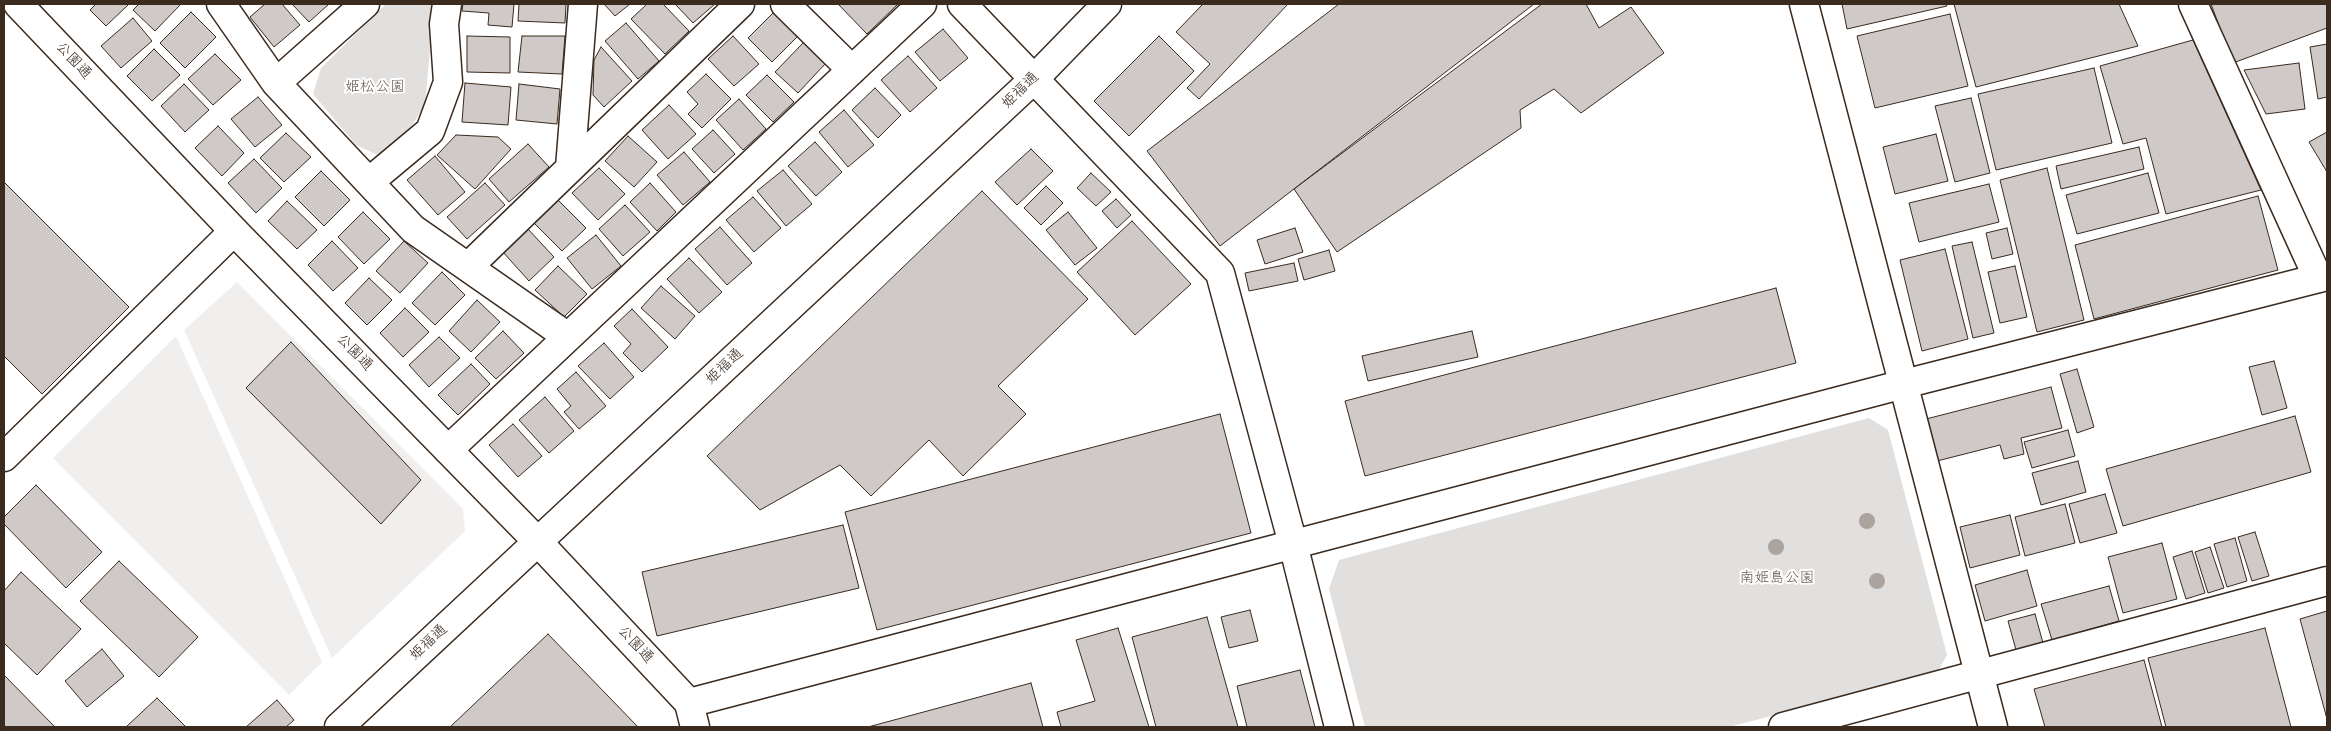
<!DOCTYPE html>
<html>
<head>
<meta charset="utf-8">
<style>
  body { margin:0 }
  #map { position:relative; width:2331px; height:731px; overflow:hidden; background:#fff; font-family:Mynerve,sans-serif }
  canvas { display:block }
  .frame { position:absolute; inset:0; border:5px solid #3b2a1e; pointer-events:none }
</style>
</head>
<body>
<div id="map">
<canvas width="2331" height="731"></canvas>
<div class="frame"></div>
</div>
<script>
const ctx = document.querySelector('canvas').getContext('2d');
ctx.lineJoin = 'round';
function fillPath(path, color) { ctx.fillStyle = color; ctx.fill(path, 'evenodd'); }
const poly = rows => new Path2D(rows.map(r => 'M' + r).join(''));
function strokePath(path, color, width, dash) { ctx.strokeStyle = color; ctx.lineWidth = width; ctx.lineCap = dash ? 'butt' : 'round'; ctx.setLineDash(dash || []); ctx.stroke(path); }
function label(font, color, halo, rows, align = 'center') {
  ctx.font = font + ' Mynerve,"Klee One",sans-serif'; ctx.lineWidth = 4; ctx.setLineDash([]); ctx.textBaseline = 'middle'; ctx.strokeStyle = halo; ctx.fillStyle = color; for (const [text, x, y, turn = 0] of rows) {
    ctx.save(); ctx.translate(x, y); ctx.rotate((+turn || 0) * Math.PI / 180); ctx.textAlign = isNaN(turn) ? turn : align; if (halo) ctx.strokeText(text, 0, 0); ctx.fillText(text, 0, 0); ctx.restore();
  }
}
fillPath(poly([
  [237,282,463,509,465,531,332,658,184,330],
  [176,336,322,662,289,695,53,458]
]), '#f1efee');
fillPath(poly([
  [386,4,434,4,425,105,413,124,380,156,356,145,313,94,321,68],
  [1869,418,1888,430,1947,655,1937,673,1729,727,1365,727,1329,589,1339,560]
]), '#e2e0de');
const building = poly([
  [96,4,129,4,106,26,90,10,96,4],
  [139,4,181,4,155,31,133,10,139,4],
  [265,4,282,4,300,25,274,47,250,17,265,4],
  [292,4,329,4,309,22,292,4],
  [463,4,514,4,512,27,488,25,489,13,462,11,463,4],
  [519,4,566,4,565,23,518,21,519,4],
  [604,4,630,4,615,16,604,4],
  [647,4,663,4,689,31,665,54,631,19,647,4],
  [675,4,715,4,693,23,675,4],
  [838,4,898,4,867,34,838,4],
  [1203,4,1288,4,1199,99,1187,88,1210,64,1176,32,1203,4],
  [1339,4,1534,4,1220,246,1147,151,1339,4],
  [1542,4,1586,4,1599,28,1631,7,1664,53,1581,113,1554,89,1520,110,1521,128,1337,252,1294,189,1542,4],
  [1842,4,1946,4,1947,6,1847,29,1842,4],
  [1954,4,2119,4,2138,46,1976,87,1954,4],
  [2211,4,2327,4,2327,28,2233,63,2211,4],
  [776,10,800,34,772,62,748,38,776,10],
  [191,12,216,37,185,68,160,43,191,12],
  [1950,14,1968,86,1875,108,1857,36,1950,14],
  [133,18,152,41,121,68,101,46,133,18],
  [626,23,659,61,638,79,605,41,626,23],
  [943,29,968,58,940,81,915,52,943,29],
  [467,36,510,37,510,73,467,72,467,36],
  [522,36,565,36,562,74,518,72,522,36],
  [733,36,759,64,734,86,708,59,733,36],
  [1159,36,1194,71,1129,136,1094,101,1159,36],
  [2193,40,2261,190,2166,214,2146,138,2123,144,2100,66,2193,40],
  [804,42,826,63,798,93,775,72,804,42],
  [2327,44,2327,97,2318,99,2310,47,2327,44],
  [601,47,632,81,604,107,593,95,594,60,601,47],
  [154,49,180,75,152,101,127,76,154,49],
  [215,54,241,80,213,105,188,79,215,54],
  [908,56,937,88,910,112,881,80,908,56],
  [2299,63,2305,109,2266,114,2244,70,2299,63],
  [2094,68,2112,143,1996,170,1978,94,2094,68],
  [706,74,731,99,702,128,688,114,698,104,687,92,706,74],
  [767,75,794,102,773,122,746,95,767,75],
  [465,83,511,87,508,125,462,122,465,83],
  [184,84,209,110,185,132,161,106,184,84],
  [519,84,560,89,557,124,516,120,519,84],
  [875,88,901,115,878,138,852,110,875,88],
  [258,97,282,125,255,147,231,119,258,97],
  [1971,98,1990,173,1955,182,1935,106,1971,98],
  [739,99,766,129,743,150,716,120,739,99],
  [669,105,696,134,668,159,642,130,669,105],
  [844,110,874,145,848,167,819,132,844,110],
  [218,126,244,153,222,176,195,148,218,126],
  [713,130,735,154,714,173,692,149,713,130],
  [2327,132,2327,172,2309,142,2327,132],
  [286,133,311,157,284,182,260,158,286,133],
  [1936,134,1948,181,1895,194,1883,147,1936,134],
  [456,135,498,137,511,149,475,189,437,155,456,135],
  [628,136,657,162,634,187,605,161,628,136],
  [815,142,842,172,816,196,788,166,815,142],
  [528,144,549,167,509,202,489,179,528,144],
  [2139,147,2144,169,2061,189,2056,166,2139,147],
  [1031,149,1053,171,1017,205,995,182,1031,149],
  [684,152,710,182,683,205,657,175,684,152],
  [435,156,465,192,438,215,407,180,435,156],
  [254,159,282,188,256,213,228,183,254,159],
  [599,168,625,194,598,220,572,193,599,168],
  [2047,168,2084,320,2037,332,2000,180,2047,168],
  [783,170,812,204,786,226,757,191,783,170],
  [321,171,350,200,324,226,295,197,321,171],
  [1091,173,1111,192,1096,206,1077,188,1091,173],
  [2148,173,2159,213,2077,234,2066,195,2148,173],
  [4,182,129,307,42,394,4,356,4,182],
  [485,183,505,205,467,239,447,217,485,183],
  [650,183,676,212,657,231,630,202,650,183],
  [1989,184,1999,222,1919,242,1909,203,1989,184],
  [1046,186,1063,203,1041,225,1024,208,1046,186],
  [982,191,1088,299,998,386,1026,414,963,476,929,440,871,496,840,465,760,510,707,456,982,191],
  [2258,196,2278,270,2094,319,2075,245,2258,196],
  [753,197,781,228,754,252,726,220,753,197],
  [1116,199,1131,215,1117,228,1102,211,1116,199],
  [558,200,586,228,562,251,534,223,558,200],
  [287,201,317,230,297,249,268,221,287,201],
  [625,205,650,232,623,256,599,229,625,205],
  [363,212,390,239,364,264,338,237,363,212],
  [1068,212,1097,248,1075,265,1046,230,1068,212],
  [1132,221,1191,284,1135,335,1077,272,1132,221],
  [720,227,752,263,727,285,695,249,720,227],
  [527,228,554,257,529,281,502,251,527,228],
  [1295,228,1303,252,1265,264,1257,240,1295,228],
  [2007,228,2013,254,1992,259,1986,233,2007,228],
  [596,235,621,266,592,289,567,258,596,235],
  [332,241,358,268,333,291,308,265,332,241],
  [404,241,428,263,400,293,376,271,404,241],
  [1972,242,1994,333,1973,338,1952,246,1972,242],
  [1945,249,1968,339,1922,351,1900,260,1945,249],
  [1329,250,1335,271,1304,280,1298,259,1329,250],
  [689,258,722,292,699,313,667,279,689,258],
  [1294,263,1298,281,1249,291,1245,273,1294,263],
  [558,266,587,294,564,317,535,290,558,266],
  [2015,266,2027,317,2000,323,1988,272,2015,266],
  [442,272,465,295,435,325,412,303,442,272],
  [369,278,392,300,367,325,345,303,369,278],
  [661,286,695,316,675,339,641,308,661,286],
  [1776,288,1796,363,1365,476,1345,401,1776,288],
  [477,300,500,322,471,352,449,331,477,300],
  [405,308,429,332,403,357,380,333,405,308],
  [632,309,668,347,642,372,623,353,631,344,614,326,632,309],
  [503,331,524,353,496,379,475,358,503,331],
  [1472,331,1478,357,1368,381,1362,356,1472,331],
  [439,337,460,358,429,387,409,365,439,337],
  [291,342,421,480,381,524,246,388,291,342],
  [604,343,634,377,610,399,578,366,604,343],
  [2274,361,2287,408,2262,415,2249,367,2274,361],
  [471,364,490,384,458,415,438,395,471,364],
  [2077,369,2094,427,2077,433,2060,374,2077,369],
  [576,372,606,406,579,429,564,412,571,406,557,389,576,372],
  [2051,387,2062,428,2021,438,2024,454,2004,459,2000,445,1937,461,1926,419,2051,387],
  [545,397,574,431,549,453,519,420,545,397],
  [1220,414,1251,533,877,630,845,512,1220,414],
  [2295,416,2311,472,2123,526,2106,469,2295,416],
  [513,424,542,456,518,477,489,445,513,424],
  [2068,430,2075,456,2032,468,2024,442,2068,430],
  [2078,461,2086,492,2041,505,2032,473,2078,461],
  [36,485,102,552,66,588,4,524,4,517,36,485],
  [2105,494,2117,533,2080,543,2069,504,2105,494],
  [2065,504,2075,543,2025,556,2015,517,2065,504],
  [2010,515,2020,555,1970,568,1960,527,2010,515],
  [843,525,859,588,657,636,642,572,843,525],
  [2255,532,2269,576,2252,581,2238,537,2255,532],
  [2235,538,2247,581,2227,587,2214,544,2235,538],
  [2162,543,2177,599,2123,613,2108,557,2162,543],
  [2210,547,2224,588,2208,593,2195,552,2210,547],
  [2192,551,2205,593,2186,599,2173,557,2192,551],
  [119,561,198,637,159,677,80,601,119,561],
  [2027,570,2037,606,1985,621,1975,585,2027,570],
  [21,572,81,629,37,675,4,643,4,591,21,572],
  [2109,586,2119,621,2052,640,2041,604,2109,586],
  [1250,610,1258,641,1229,648,1221,617,1250,610],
  [2327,611,2327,719,2300,619,2327,611],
  [2035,614,2043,643,2016,650,2008,621,2035,614],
  [1207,617,1238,727,1156,727,1132,637,1207,617],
  [1118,628,1149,727,1061,727,1057,712,1095,701,1076,640,1118,628],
  [2265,628,2291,727,2166,727,2148,658,2265,628],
  [548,634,638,727,450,727,548,634],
  [102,649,124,676,87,707,65,681,102,649],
  [2144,660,2162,727,2045,727,2034,689,2144,660],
  [1300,670,1315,727,1247,727,1237,686,1300,670],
  [4,675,55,727,4,727,4,675],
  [1031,683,1043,727,868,727,1031,683],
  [157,698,186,727,126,727,157,698],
  [277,700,294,720,286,727,246,727,277,700]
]);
fillPath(building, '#cfcac7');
strokePath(building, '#3b2a1e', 1);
const minor = poly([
  [221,4,276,83,413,229,568,337],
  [785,4,852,70],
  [962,4,1220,273,1293,544,1339,727],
  [2193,4,2318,278],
  [276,83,365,4],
  [570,168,583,4],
  [369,182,430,131,448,82,444,24,447,4],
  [468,267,740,4],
  [448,450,922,4],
  [4,457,234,231],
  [689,703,695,727],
  [1783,727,2327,581]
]);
const tertiary = poly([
  [18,4,234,231,538,542,689,703,1904,384,2327,276],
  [1804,4,1993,727],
  [339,727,1034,79,1107,4]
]);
strokePath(minor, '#3b2a1e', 31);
strokePath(tertiary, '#3b2a1e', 31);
strokePath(minor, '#fff', 28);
strokePath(tertiary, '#fff', 28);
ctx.fillStyle = '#aaa39e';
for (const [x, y] of [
  [1867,521],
  [1776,547],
  [1877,581]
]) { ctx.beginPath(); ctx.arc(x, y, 8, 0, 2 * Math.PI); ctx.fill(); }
label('15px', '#3b2a1e', '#fff', [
  ["公園通",73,61,47],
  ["姫福通",1021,91,-44],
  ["公園通",354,353,46],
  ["姫福通",725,367,-43],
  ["姫福通",429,643,-43],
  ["公園通",635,645,47]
]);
label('15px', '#65584e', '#fff', [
  ["姫松公園",375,88],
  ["南姫島公園",1777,579]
]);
</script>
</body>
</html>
